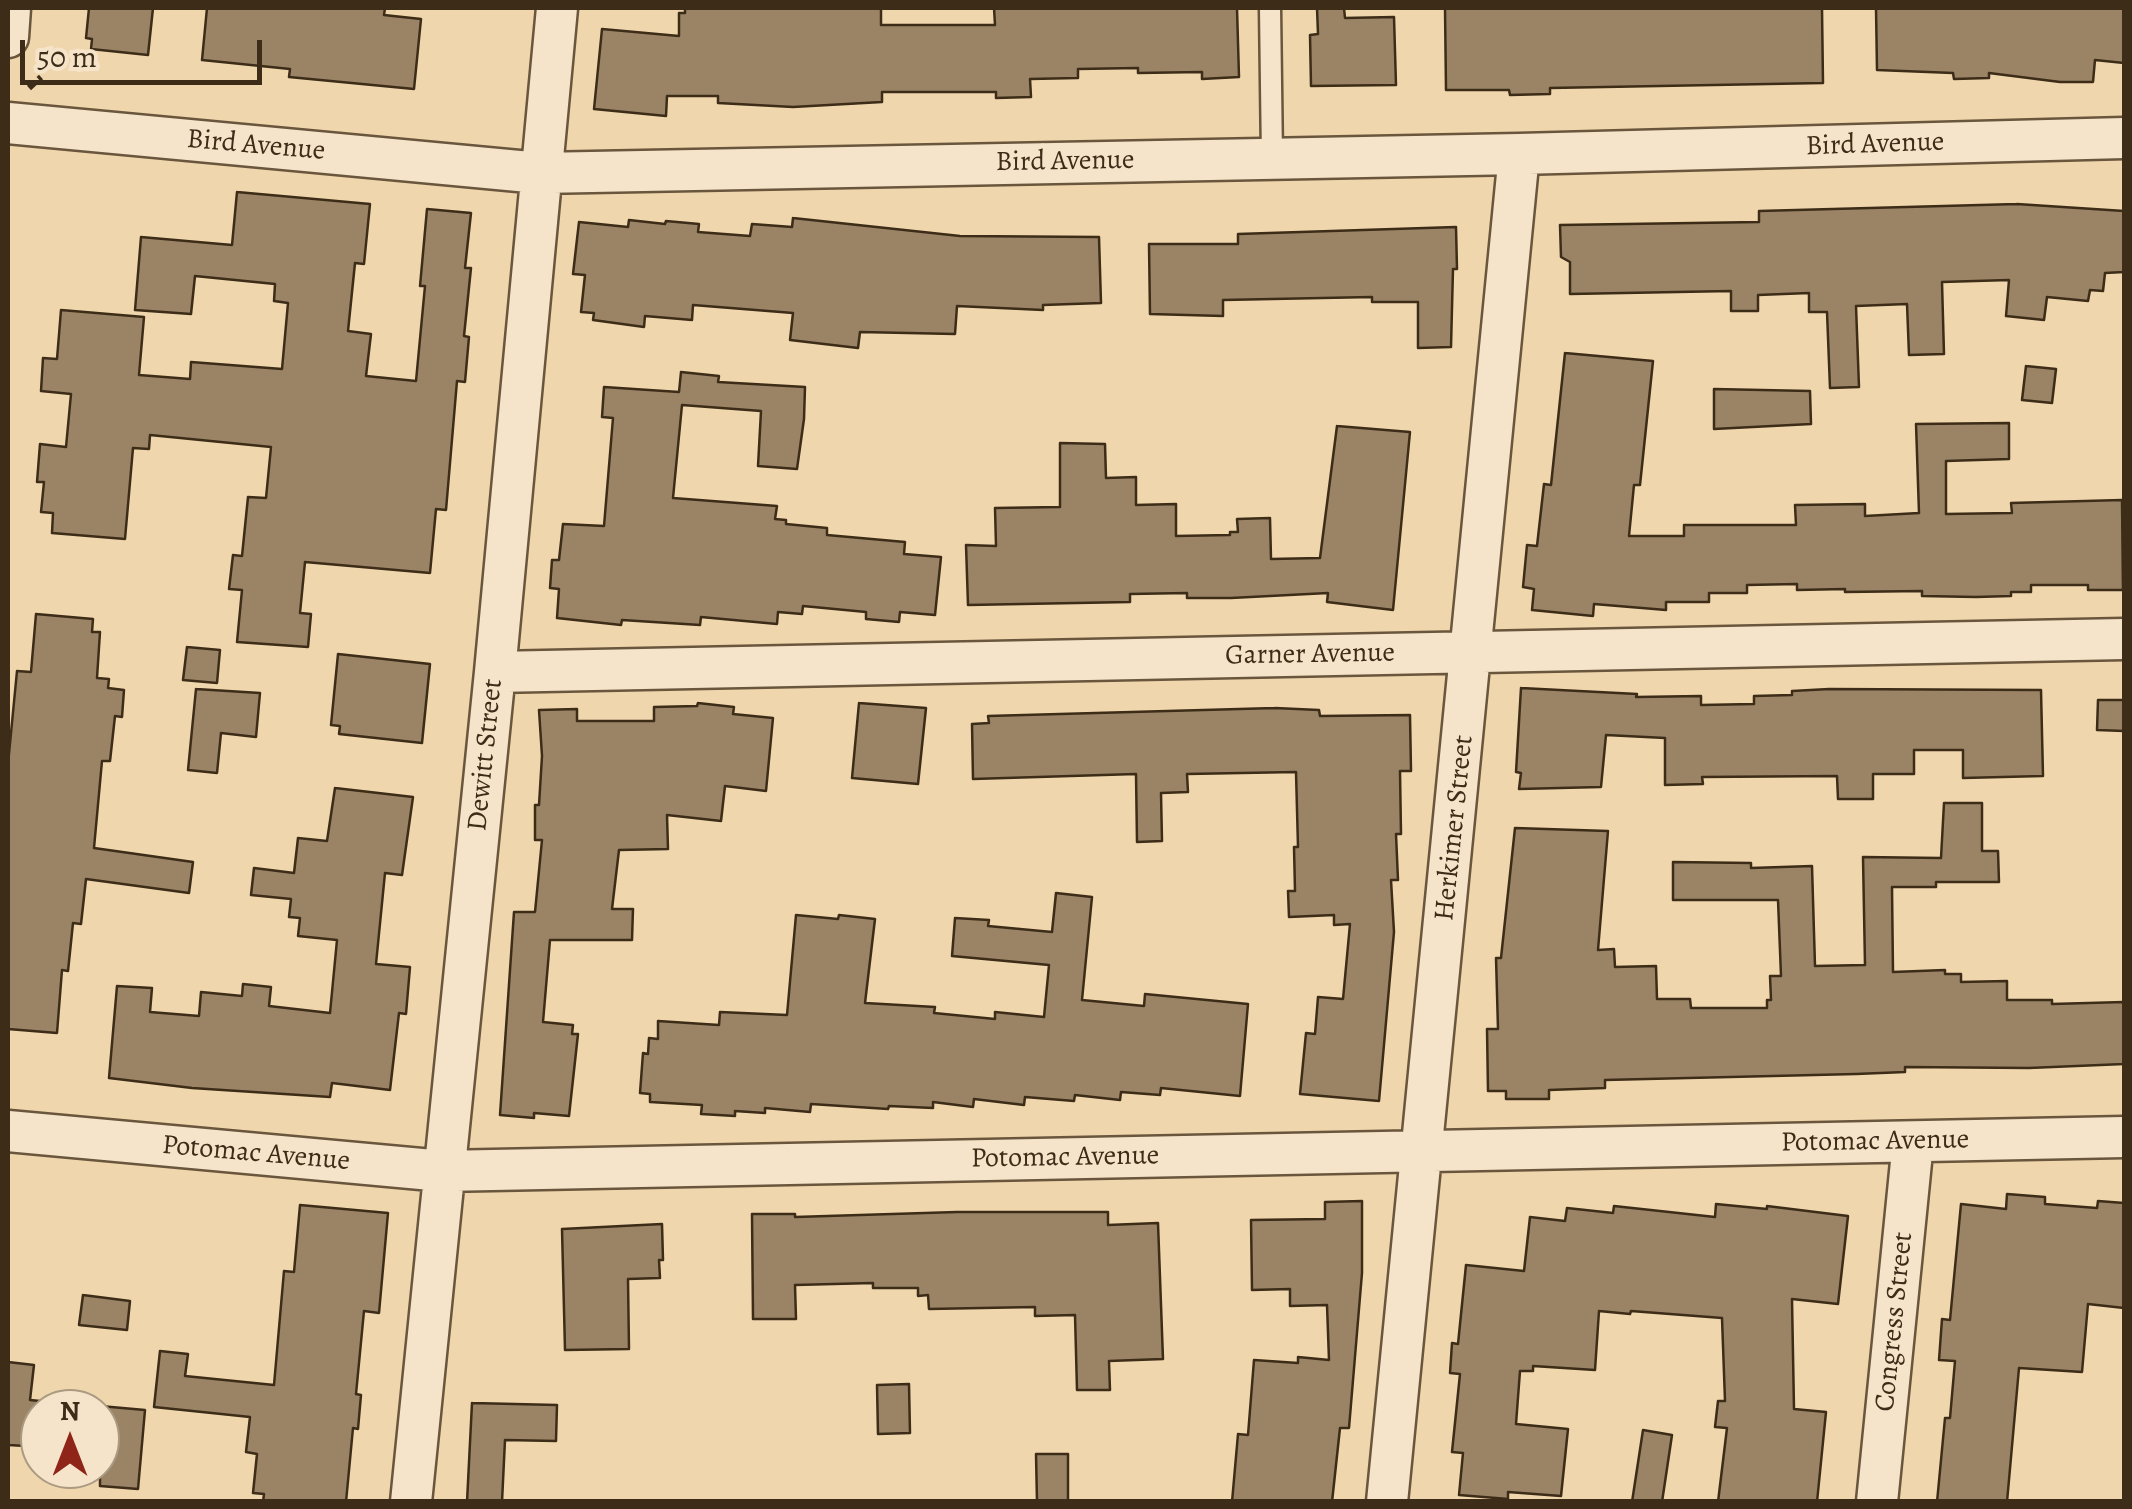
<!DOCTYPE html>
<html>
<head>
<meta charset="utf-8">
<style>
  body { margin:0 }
  #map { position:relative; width:2132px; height:1509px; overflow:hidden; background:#f0d6ac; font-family:Alegreya,serif }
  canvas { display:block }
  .frame { position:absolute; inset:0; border:10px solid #3c2c18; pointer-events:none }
  .north { position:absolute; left:20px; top:1389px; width:100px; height:100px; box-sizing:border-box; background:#f5e4c9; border:2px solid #ab9a82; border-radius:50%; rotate:0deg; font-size:28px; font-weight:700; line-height:40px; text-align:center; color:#3c2c18 }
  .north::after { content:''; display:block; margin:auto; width:35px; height:45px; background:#8f2418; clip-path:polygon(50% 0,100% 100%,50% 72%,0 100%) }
  .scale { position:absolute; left:20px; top:40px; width:242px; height:45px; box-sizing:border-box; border:5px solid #3c2c18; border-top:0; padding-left:12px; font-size:30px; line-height:35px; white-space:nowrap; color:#3c2c18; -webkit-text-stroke:8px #f5e4c9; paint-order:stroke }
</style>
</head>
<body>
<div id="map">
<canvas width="2132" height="1509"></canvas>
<div class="frame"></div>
<div class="north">N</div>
<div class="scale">50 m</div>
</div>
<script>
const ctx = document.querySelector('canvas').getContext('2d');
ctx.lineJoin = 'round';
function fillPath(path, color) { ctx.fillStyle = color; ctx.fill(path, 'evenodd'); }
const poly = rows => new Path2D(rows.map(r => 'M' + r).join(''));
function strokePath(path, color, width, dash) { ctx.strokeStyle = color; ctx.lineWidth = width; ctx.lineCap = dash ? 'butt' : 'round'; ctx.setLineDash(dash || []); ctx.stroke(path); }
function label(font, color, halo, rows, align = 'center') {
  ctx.font = font + ' Alegreya,serif'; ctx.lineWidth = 10; ctx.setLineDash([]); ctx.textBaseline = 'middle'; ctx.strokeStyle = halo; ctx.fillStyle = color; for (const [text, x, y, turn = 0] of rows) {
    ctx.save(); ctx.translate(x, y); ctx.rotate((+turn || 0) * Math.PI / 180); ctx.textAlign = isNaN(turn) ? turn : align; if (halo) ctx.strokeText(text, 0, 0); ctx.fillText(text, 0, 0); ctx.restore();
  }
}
const building = poly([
  [89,8,153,8,148,55,91,49,92,39,86,38,89,8],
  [207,8,385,8,384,15,421,19,414,89,289,77,290,69,202,60,207,8],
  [685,8,881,8,881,25,995,25,994,8,1237,8,1239,77,1202,79,1202,72,1138,73,1138,68,1078,69,1078,78,1030,79,1031,97,996,98,996,92,882,92,882,102,793,107,718,103,718,96,667,96,666,116,594,109,602,29,679,36,679,13,685,13,685,8],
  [1317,8,1344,8,1345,18,1394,17,1396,85,1311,86,1310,35,1318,34,1317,8],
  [1445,8,1822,8,1823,83,1550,88,1550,94,1510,95,1509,90,1446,90,1445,8],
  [1876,8,2124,8,2124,63,2095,60,2093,82,2060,82,1989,73,1989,78,1954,79,1953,73,1877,70,1876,8],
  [237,192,370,204,364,264,355,263,348,331,371,334,366,376,416,381,425,286,420,286,427,209,471,213,465,268,471,268,464,336,469,337,465,382,457,381,446,510,436,509,430,573,305,562,300,613,311,614,308,647,237,642,242,590,229,589,233,555,242,556,248,497,266,498,271,447,150,435,149,449,133,448,125,539,52,533,53,513,41,512,44,482,37,482,40,444,66,447,71,394,41,391,43,358,57,359,61,310,144,317,139,375,190,379,191,362,282,369,288,303,274,301,275,284,195,276,191,314,135,310,141,237,232,245,237,192],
  [2017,204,2124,211,2124,272,2105,273,2103,291,2090,290,2088,301,2047,297,2044,320,2006,316,2009,280,1942,282,1944,354,1909,355,1907,304,1856,306,1859,387,1830,388,1827,312,1809,312,1809,293,1758,295,1758,311,1731,311,1731,291,1570,294,1570,262,1561,257,1560,225,1759,222,1759,211,2017,204],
  [793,218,960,236,1099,237,1101,303,1043,305,1043,310,957,306,955,334,860,332,858,348,790,340,793,313,693,305,692,320,645,316,644,327,593,320,594,313,581,312,585,275,573,274,579,222,628,227,629,220,665,224,666,221,699,224,698,232,750,236,752,224,792,227,793,218],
  [1456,227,1457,269,1453,269,1451,347,1418,348,1418,302,1372,302,1372,297,1223,300,1223,316,1150,314,1149,244,1238,244,1238,234,1456,227],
  [1565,353,1653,361,1640,485,1634,485,1629,536,1684,536,1684,525,1796,525,1795,505,1865,504,1865,516,1919,513,1916,424,2009,423,2009,459,1946,461,1946,514,2012,513,2011,503,2122,500,2123,590,2088,590,2088,585,2031,585,2031,592,2011,592,2011,596,1976,597,1922,596,1922,591,1845,592,1845,589,1797,590,1797,584,1747,585,1747,593,1709,593,1709,602,1666,602,1666,610,1594,604,1593,616,1532,610,1534,589,1523,587,1527,545,1537,546,1544,484,1551,485,1565,353],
  [2026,366,2056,369,2052,403,2022,400,2026,366],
  [681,372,719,376,718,382,805,387,804,419,797,469,758,466,761,411,682,405,673,498,777,506,775,519,786,520,786,524,827,528,827,535,905,542,904,554,941,557,935,615,900,612,899,622,866,619,866,612,803,606,802,614,778,612,777,624,701,617,700,625,622,620,621,625,557,618,559,589,550,588,552,560,559,560,563,524,604,526,613,418,602,417,604,387,679,392,681,372],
  [1714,389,1810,391,1811,424,1714,429,1714,389],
  [1337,426,1410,432,1393,610,1327,602,1328,593,1231,598,1187,598,1187,593,1130,594,1130,602,968,605,966,545,996,546,995,508,1060,507,1060,443,1105,444,1106,478,1136,477,1136,505,1176,504,1176,536,1230,535,1230,532,1238,532,1237,519,1270,518,1271,559,1320,558,1337,426],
  [36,614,93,619,92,632,100,632,97,678,109,679,108,688,124,690,122,717,115,716,110,761,102,761,94,848,193,862,189,893,86,879,81,924,73,923,68,971,62,970,57,1033,8,1029,8,764,17,671,31,672,36,614],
  [187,647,220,650,217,683,183,680,187,647],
  [338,654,430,664,422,743,339,734,340,726,331,725,338,654],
  [1521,688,1637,694,1636,697,1701,696,1701,705,1754,704,1754,696,1792,695,1792,691,1829,689,2041,690,2043,776,1963,778,1963,750,1914,750,1914,774,1873,774,1873,799,1838,799,1837,776,1702,777,1703,784,1665,785,1665,738,1606,735,1601,787,1519,789,1521,773,1516,772,1521,688],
  [196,689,260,693,256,737,221,733,217,773,188,770,196,689],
  [2098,700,2124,700,2124,731,2097,730,2098,700],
  [698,703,734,707,733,714,773,718,766,791,725,786,721,821,667,815,668,849,619,850,612,909,633,909,632,940,550,940,543,1022,573,1025,572,1034,578,1034,569,1116,534,1113,534,1118,500,1115,514,912,535,912,542,840,535,840,535,805,539,805,542,756,539,710,577,709,577,721,654,721,654,707,697,706,698,703],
  [859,703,926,708,918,784,852,778,859,703],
  [1275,708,1319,710,1320,716,1410,715,1411,771,1400,771,1401,834,1396,834,1398,880,1391,880,1394,932,1379,1101,1300,1094,1306,1033,1315,1034,1318,997,1343,999,1350,924,1334,925,1334,915,1289,917,1288,891,1295,891,1294,847,1298,847,1296,772,1187,774,1188,792,1161,793,1162,841,1137,842,1136,774,973,779,972,724,989,723,988,716,1275,708],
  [335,788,413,797,402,875,385,873,376,964,410,967,406,1014,399,1013,390,1090,332,1083,330,1097,192,1088,109,1078,117,986,152,988,150,1012,199,1016,201,992,242,996,243,984,271,987,269,1006,330,1013,337,940,298,936,300,918,289,917,291,899,251,895,254,868,294,873,298,838,327,841,335,788],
  [1944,803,1982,803,1982,851,1998,851,1999,882,1936,882,1936,887,1892,887,1893,972,1945,970,1945,974,1961,974,1961,982,2007,981,2007,1000,2052,1000,2052,1004,2124,1002,2124,1064,2029,1068,1905,1067,1905,1072,1856,1074,1605,1080,1605,1088,1549,1090,1549,1099,1506,1099,1506,1091,1488,1091,1487,1029,1498,1029,1496,958,1501,958,1515,828,1608,831,1598,950,1614,949,1615,967,1656,966,1657,999,1690,999,1691,1008,1767,1008,1767,1000,1771,1000,1770,976,1781,976,1778,900,1673,900,1673,862,1751,863,1751,868,1812,866,1815,966,1865,965,1863,857,1941,858,1944,803],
  [1056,893,1092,897,1082,1000,1144,1006,1145,994,1248,1004,1240,1096,1161,1088,1160,1095,1121,1092,1120,1100,1075,1095,1074,1101,1025,1097,1024,1105,974,1099,973,1107,933,1102,933,1108,889,1106,888,1109,811,1104,810,1112,765,1108,765,1113,735,1111,735,1116,701,1114,702,1105,650,1102,650,1094,640,1093,643,1053,648,1054,649,1038,658,1039,658,1021,719,1025,720,1012,787,1015,796,915,838,919,839,915,875,919,865,1003,935,1007,934,1013,995,1019,995,1012,1044,1017,1049,965,952,956,955,918,989,920,988,926,1052,932,1056,893],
  [2007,1194,2045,1197,2045,1204,2097,1208,2098,1201,2124,1203,2124,1308,2088,1304,2082,1372,2019,1368,2007,1502,1937,1502,1945,1418,1950,1418,1955,1361,1939,1360,1942,1319,1950,1320,1961,1204,2006,1209,2007,1194],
  [1362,1201,1362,1273,1349,1428,1340,1428,1332,1502,1232,1502,1238,1434,1248,1435,1254,1360,1298,1363,1298,1357,1329,1360,1327,1305,1290,1306,1290,1289,1252,1290,1251,1220,1325,1219,1325,1202,1362,1201],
  [1716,1204,1767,1209,1767,1206,1848,1216,1838,1304,1792,1299,1794,1409,1826,1412,1817,1502,1718,1502,1727,1428,1715,1427,1718,1401,1725,1401,1722,1318,1631,1311,1630,1314,1599,1311,1595,1370,1533,1366,1533,1371,1520,1371,1516,1424,1568,1429,1561,1496,1508,1492,1508,1499,1459,1495,1463,1453,1452,1452,1460,1374,1450,1373,1452,1343,1458,1344,1466,1265,1524,1271,1530,1217,1565,1221,1567,1208,1613,1213,1614,1206,1715,1217,1716,1204],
  [300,1205,388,1213,379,1313,364,1311,356,1394,361,1395,358,1429,353,1428,346,1502,263,1502,264,1494,253,1493,257,1454,246,1452,250,1417,154,1407,160,1351,188,1354,185,1376,274,1385,284,1271,294,1272,300,1205],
  [957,1212,1108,1212,1108,1225,1158,1223,1163,1359,1109,1361,1110,1390,1077,1390,1075,1315,1035,1316,1035,1307,929,1309,928,1295,918,1296,918,1288,873,1288,873,1283,795,1285,796,1319,753,1319,752,1214,795,1214,795,1217,957,1212],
  [662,1224,663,1260,659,1260,660,1278,628,1279,629,1349,565,1350,562,1229,662,1224],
  [83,1295,130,1301,127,1330,79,1325,83,1295],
  [8,1362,34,1365,30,1400,40,1401,40,1429,28,1428,26,1446,8,1445,8,1362],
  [909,1384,910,1433,878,1434,877,1385,909,1384],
  [472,1403,557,1405,556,1441,505,1440,502,1502,467,1502,472,1403],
  [100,1406,145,1410,138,1489,100,1486,100,1406],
  [1643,1430,1672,1435,1662,1502,1632,1502,1643,1430],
  [1036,1454,1068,1454,1068,1502,1037,1502,1036,1454]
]);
fillPath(building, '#9a8465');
strokePath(building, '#3c2c18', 2.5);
const service = poly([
  [1270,8,1272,159]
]);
const minor = poly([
  [8,37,10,8],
  [8,123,540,173,1519,154,2124,138],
  [495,672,2124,639],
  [8,1131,443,1171,2124,1137],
  [411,1502,495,672,557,8],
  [1387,1502,1519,154],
  [1877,1502,1913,1142]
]);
strokePath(service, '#69563d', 25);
strokePath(minor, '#69563d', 45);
strokePath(poly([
  [29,88,41,77]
]), '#3c2c18', 6, [8, 5]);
strokePath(service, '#f5e4c9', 20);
strokePath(minor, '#f5e4c9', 40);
label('28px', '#3c2c18', '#f5e4c9', [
  ["Bird Avenue",1875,145,-2],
  ["Bird Avenue",256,146,5],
  ["Bird Avenue",1065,162,-1],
  ["Garner Avenue",1310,655,-1],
  ["Dewitt Street",486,755,-84],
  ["Herkimer Street",1455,828,-84],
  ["Potomac Avenue",1875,1142,-1],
  ["Potomac Avenue",256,1154,5],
  ["Potomac Avenue",1065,1158,-1],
  ["Congress Street",1895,1322,-84]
]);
</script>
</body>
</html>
